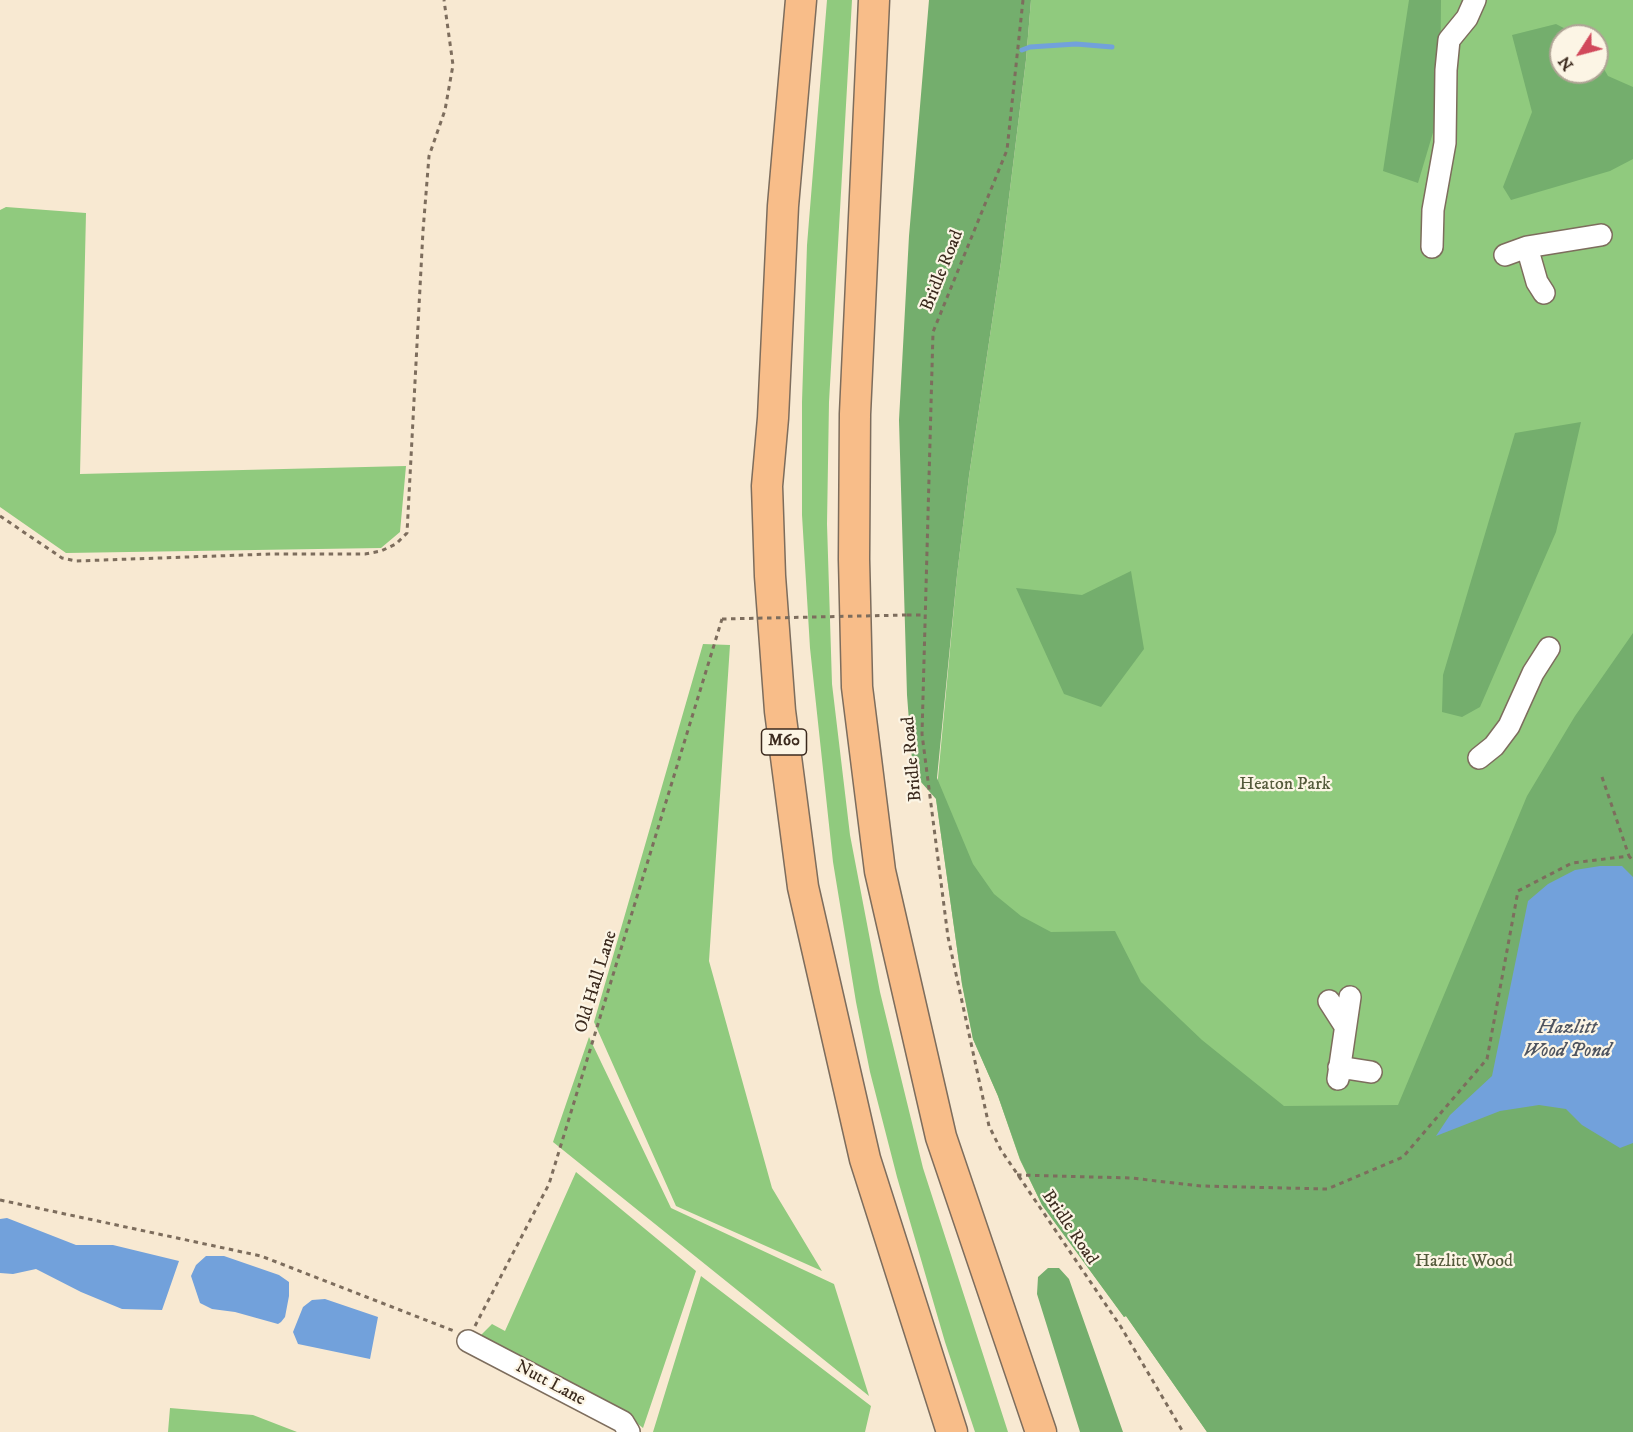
<!DOCTYPE html>
<html>
<head>
<meta charset="utf-8">
<style>
  body { margin:0 }
  #map { position:relative; width:1633px; height:1432px; overflow:hidden; background:#f8e9d2; font-family:"IM FELL DW Pica",serif }
  canvas { display:block }
  .north { position:absolute; left:1549px; top:24px; width:60px; height:60px; box-sizing:border-box; background:#fcf5e5; border:2px solid #afa495; border-radius:50%; rotate:234deg; font-size:16px; font-weight:700; line-height:24px; text-align:center; color:#3b2a1e }
  .north::after { content:''; display:block; margin:auto; width:21px; height:27px; background:#d1495b; clip-path:polygon(50% 0,100% 100%,50% 72%,0 100%) }
</style>
</head>
<body>
<div id="map">
<canvas width="1633" height="1432"></canvas>
<div class="north">N</div>
</div>
<script>
const ctx = document.querySelector('canvas').getContext('2d');
ctx.lineJoin = 'round';
function fillPath(path, color) { ctx.fillStyle = color; ctx.fill(path, 'evenodd'); }
const poly = rows => new Path2D(rows.map(r => 'M' + r).join(''));
function strokePath(path, color, width, dash) { ctx.strokeStyle = color; ctx.lineWidth = width; ctx.lineCap = dash ? 'butt' : 'round'; ctx.setLineDash(dash || []); ctx.stroke(path); }
function label(font, color, halo, rows, align = 'center') {
  ctx.font = font + ' "IM FELL DW Pica",serif'; ctx.lineWidth = 4.5; ctx.setLineDash([]); ctx.textBaseline = 'middle'; ctx.strokeStyle = halo; ctx.fillStyle = color; for (const [text, x, y, turn = 0] of rows) {
    ctx.save(); ctx.translate(x, y); ctx.rotate((+turn || 0) * Math.PI / 180); ctx.textAlign = isNaN(turn) ? turn : align; if (halo) ctx.strokeText(text, 0, 0); ctx.fillText(text, 0, 0); ctx.restore();
  }
}
fillPath(poly([
  [827,0,852,0,829,402,827,524,832,684,850,835,880,992,923,1168,1008,1432,975,1432,945,1342,897,1177,870,1072,856,1002,833,862,810,648,802,515,802,402,807,245],
  [1031,0,1633,0,1633,1432,1207,1432,1126,1316,1124,1317,1042,1205,1020,1160,998,1096,973,1039,962,984,936,799,957,575,969,476,1001,262,1026,60],
  [1561,36,1597,36,1597,72,1561,72],
  [6,207,86,213,80,474,406,466,400,532,381,548,66,553,0,507,0,210],
  [703,644,730,645,709,961,772,1188,822,1271,676,1206,594,1022],
  [589,1037,671,1208,834,1284,869,1396,553,1142],
  [576,1172,696,1271,643,1428,614,1405,479,1337,492,1324,505,1331],
  [701,1276,871,1406,865,1432,653,1432],
  [170,1408,253,1415,297,1432,168,1432]
]), '#90ca7e');
fillPath(poly([
  [929,0,1031,0,1026,60,1001,262,969,476,957,575,937,778,973,864,994,894,1021,916,1051,932,1115,931,1141,982,1202,1040,1284,1106,1398,1105,1527,796,1575,716,1633,633,1633,1432,1207,1432,1126,1316,1124,1317,1042,1205,1020,1159,998,1096,973,1039,962,984,936,799,913,773,907,695,899,420,909,236],
  [1409,0,1441,0,1440,109,1418,183,1383,171],
  [1556,24,1579,36,1561,36,1561,72,1597,72,1597,57,1608,76,1633,87,1633,159,1610,171,1511,200,1503,187,1532,112,1512,35],
  [1581,422,1556,532,1480,707,1462,717,1442,712,1443,675,1515,433],
  [1131,571,1144,649,1101,707,1064,694,1016,588,1082,595],
  [1048,1268,1059,1268,1069,1279,1123,1432,1080,1432,1037,1294,1038,1277]
]), '#74ae6d');
fillPath(poly([
  [1600,866,1622,866,1633,877,1633,1143,1620,1148,1582,1125,1566,1109,1539,1105,1500,1111,1436,1136,1450,1115,1492,1076,1528,901,1548,884,1575,870],
  [7,1218,76,1245,113,1245,179,1261,162,1310,122,1309,81,1292,36,1269,13,1274,0,1273,0,1219],
  [206,1256,224,1256,279,1275,289,1282,289,1296,285,1317,281,1322,278,1324,235,1312,212,1309,200,1303,191,1276,196,1265],
  [325,1299,378,1317,370,1359,298,1344,293,1332,303,1307,312,1300]
]), '#72a1db');
strokePath(poly([
  [1022,50,1030,47,1076,44,1112,47]
]), '#72a1db', 5);
const minor = poly([
  [1432,247,1433,210,1445,143,1446,70,1449,40,1467,18,1475,0],
  [1527,247,1537,282,1544,293],
  [1505,255,1527,247,1601,235],
  [1479,758,1494,746,1509,726,1533,673,1549,648],
  [1329,1001,1345,1026],
  [1339,1067,1371,1072],
  [1338,1079,1350,997],
  [468,1341,623,1422,629,1432]
]);
const highway = poly([
  [801,0,783,206,773,418,767,486,770,576,780,711,803,887,865,1159,952,1432],
  [874,0,855,414,854,559,857,687,880,871,941,1137,1041,1432]
]);
strokePath(minor, '#7d6d5d', 24);
strokePath(highway, '#7d6d5d', 33);
strokePath(poly([
  [1023,0,1007,150,933,332,922,734,948,937,989,1126,1001,1150,1121,1327,1183,1432],
  [0,516,62,558,76,561,271,554,365,554,381,551,396,544,407,533,423,231,429,156,445,110,453,65,444,0],
  [907,615,925,615],
  [1602,777,1629,856],
  [1017,1175,1131,1178,1201,1186,1327,1189,1403,1157,1487,1059,1518,891,1572,863,1629,856,1633,861],
  [0,1200,261,1256,454,1331],
  [475,1326,549,1184,722,619]
]), '#7d6d5d', 3, [4.5, 4.5]);
strokePath(minor, '#fff', 21);
strokePath(highway, '#f8bd89', 30);
strokePath(poly([
  [722,619,907,615]
]), '#7d6d5d', 3, [4.5, 4.5]);
for (const [x, y, w] of [
  [784,742,45]
]) { const box = new Path2D(); box.roundRect(x - w / 2, y - 13, w, 26, 4.5); ctx.fillStyle = '#fcf5e5'; ctx.fill(box); strokePath(box, '#3b2a1e', 1.5); }
label('bold 16px', '#3b2a1e', null, [
  ["M60",784,742]
]);
label('18px', '#3b2a1e', '#fcf5e5', [
  ["Bridle Road",943,271,-68],
  ["Bridle Road",913,759,-95],
  ["Old Hall Lane",597,982,-73],
  ["Bridle Road",1069,1228,56],
  ["Nutt Lane",550,1384,28]
]);
label('18px', '#545a3b', '#fcf5e5', [
  ["Heaton Park",1285,785],
  ["Hazlitt Wood",1464,1262]
]);
label('italic 20px', '#4e5460', '#fcf5e5', [
  ["Hazlitt",1567,1029],
  ["Wood Pond",1567,1052]
]);
</script>
</body>
</html>
